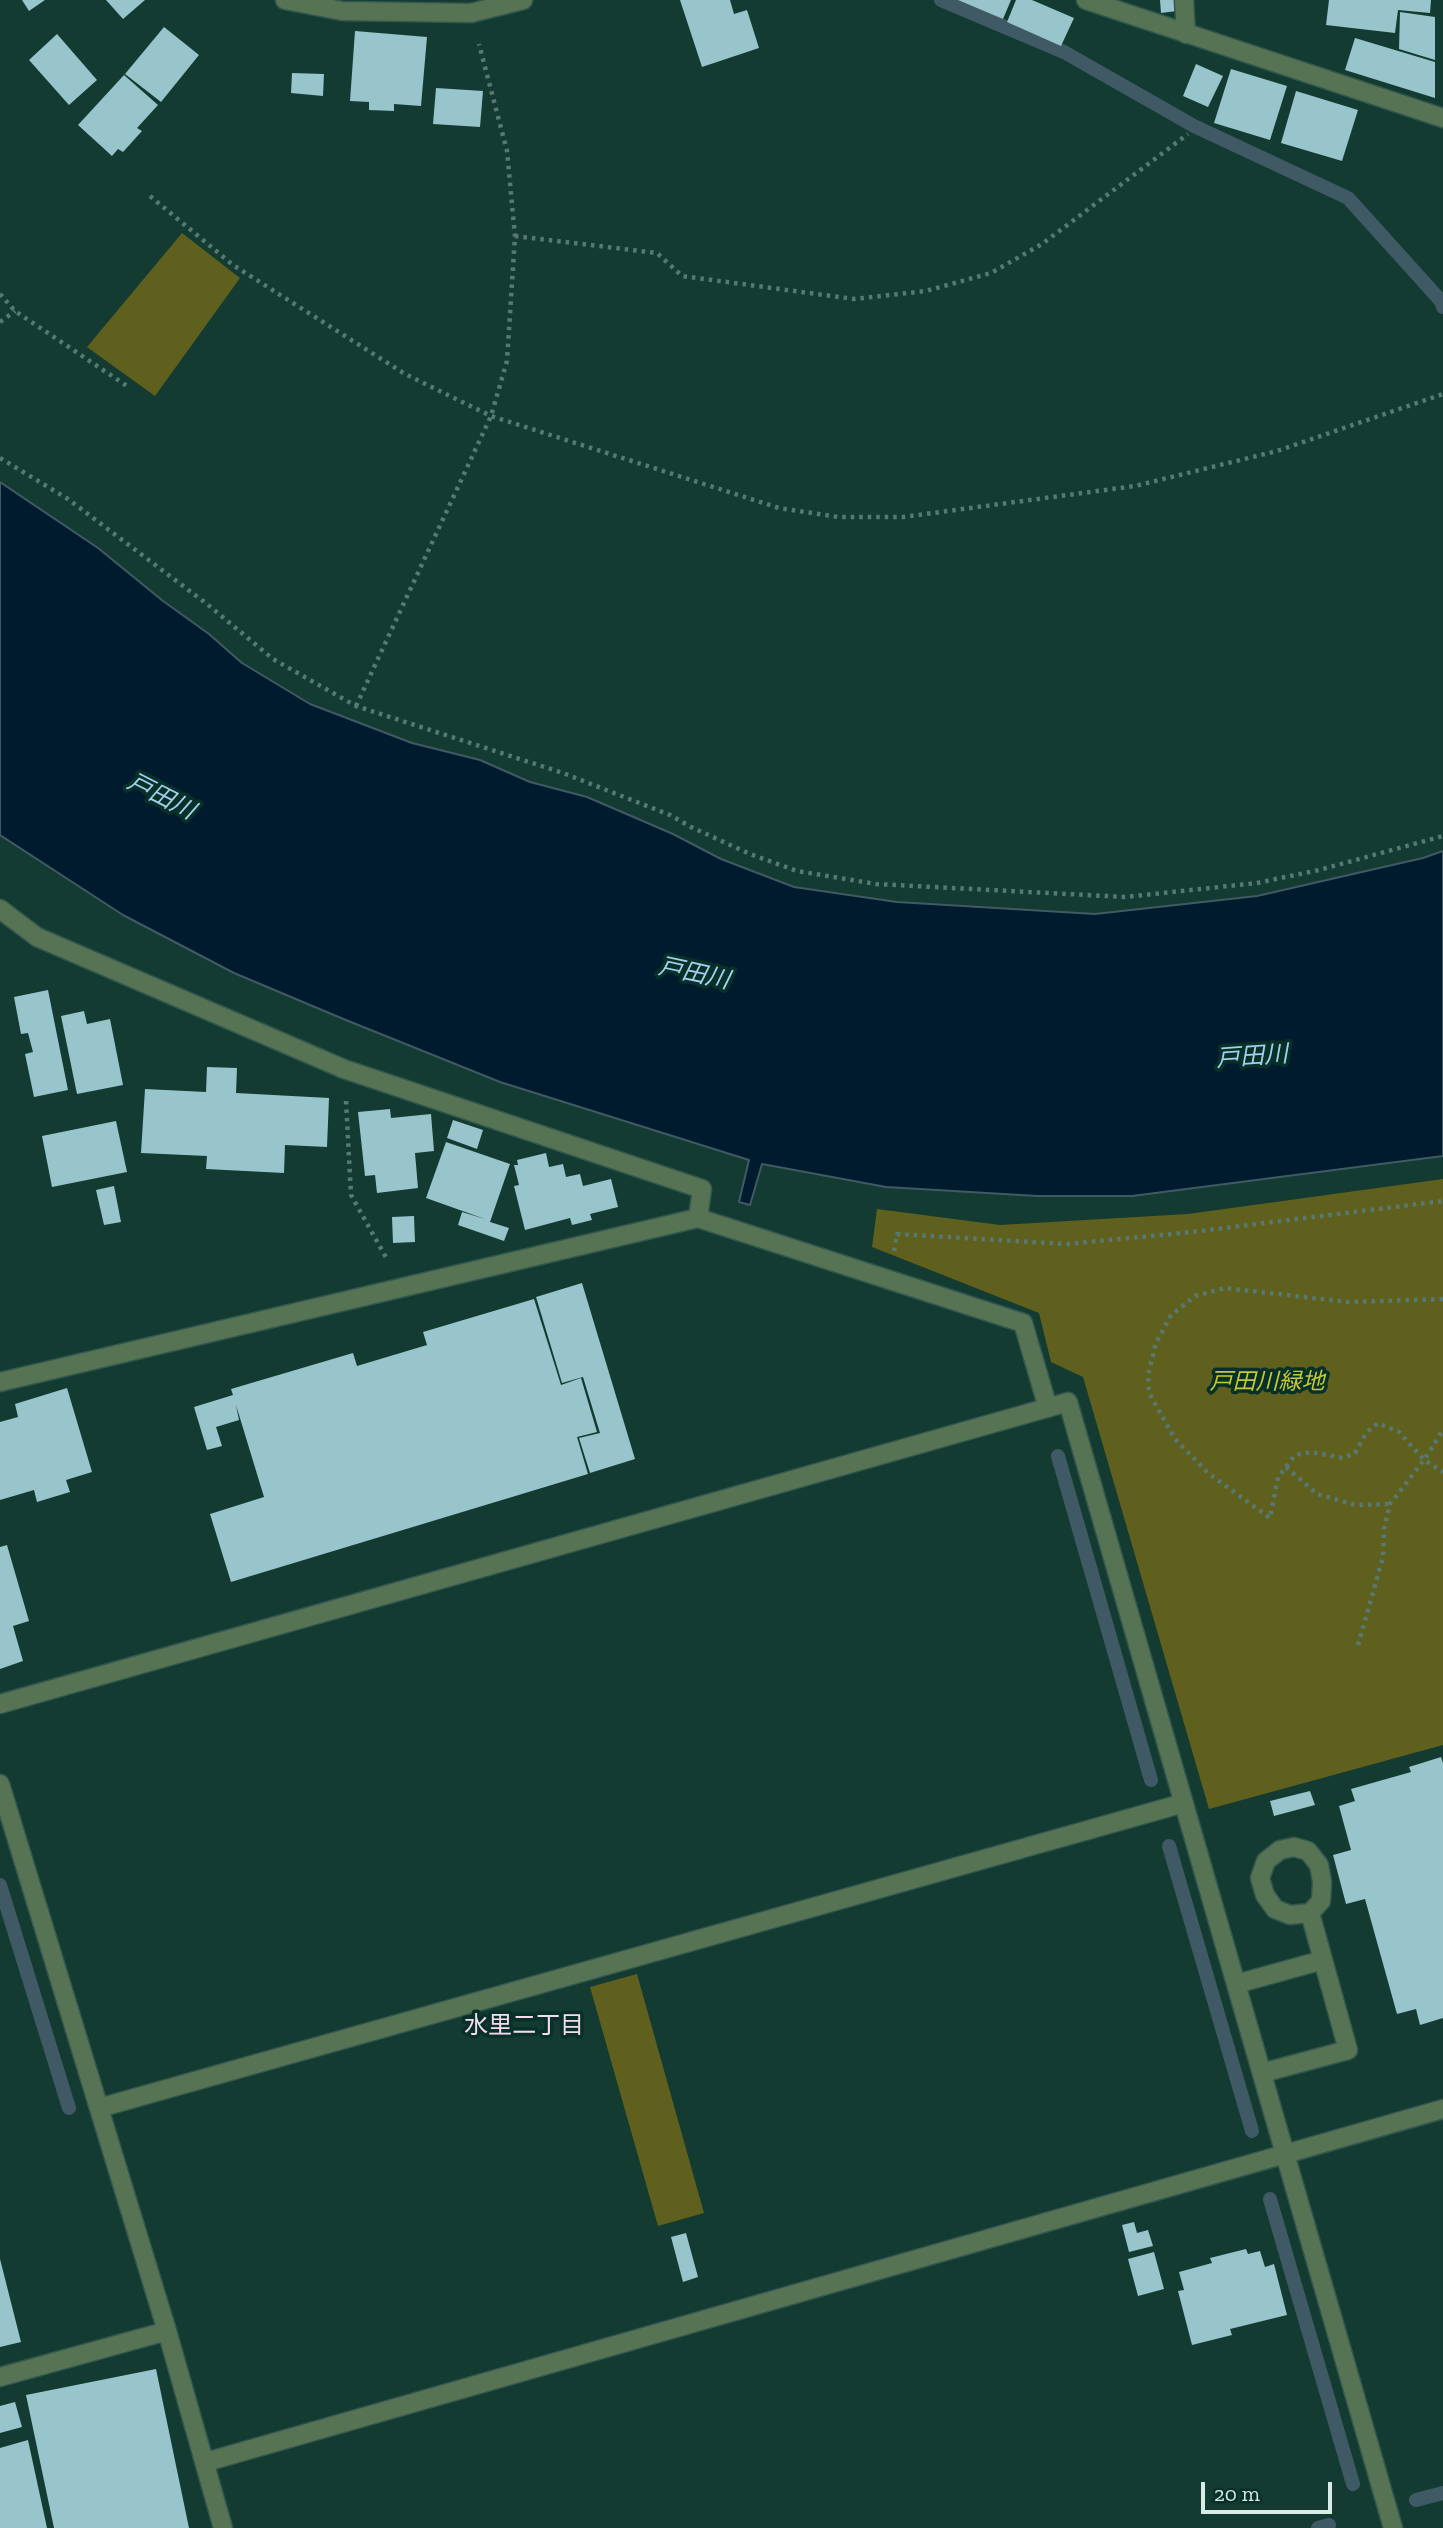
<!DOCTYPE html>
<html>
<head>
<meta charset="utf-8">
<style>
  body { margin:0 }
  #map { position:relative; width:1443px; height:2528px; overflow:hidden; background:#133b32; font-family:"Zilla Slab",serif }
  canvas { display:block }
  .scale { position:absolute; left:1201px; top:2482px; width:131px; height:32px; box-sizing:border-box; border:4px solid #d7ece5; border-top:0; padding-left:9px; font-size:21px; line-height:24px; white-space:nowrap; color:#d7ece5; -webkit-text-stroke:5px #073128; paint-order:stroke }
</style>
</head>
<body>
<div id="map">
<canvas width="1443" height="2528"></canvas>
<div class="scale">20 m</div>
</div>
<script>
const ctx = document.querySelector('canvas').getContext('2d');
ctx.lineJoin = 'round';
function fillPath(path, color) { ctx.fillStyle = color; ctx.fill(path, 'evenodd'); }
const poly = rows => new Path2D(rows.map(r => 'M' + r).join(''));
function strokePath(path, color, width, dash) { ctx.strokeStyle = color; ctx.lineWidth = width; ctx.lineCap = dash ? 'butt' : 'round'; ctx.setLineDash(dash || []); ctx.stroke(path); }
function label(font, color, halo, rows, align = 'center') {
  ctx.font = font + ' "Zilla Slab","Noto Sans JP",serif'; ctx.lineWidth = 7; ctx.setLineDash([]); ctx.textBaseline = 'middle'; ctx.strokeStyle = halo; ctx.fillStyle = color; for (const [text, x, y, turn = 0] of rows) {
    ctx.save(); ctx.translate(x, y); ctx.rotate((+turn || 0) * Math.PI / 180); ctx.textAlign = isNaN(turn) ? turn : align; if (halo) ctx.strokeText(text, 0, 0); ctx.fillText(text, 0, 0); ctx.restore();
  }
}
fillPath(poly([
  [182,233,240,278,155,396,87,347],
  [1443,1179,1443,1745,1209,1809,1083,1377,1051,1362,1039,1313,872,1247,877,1209,1000,1225,1188,1214],
  [637,1974,704,2213,658,2226,590,1987]
]), '#5f601e');
const water = poly([
  [0,482,98,548,163,601,209,634,242,663,310,704,412,743,480,760,530,782,587,797,673,834,721,859,794,887,897,902,1095,914,1257,896,1423,858,1443,851,1443,1156,1132,1196,1037,1196,886,1187,762,1164,750,1205,739,1202,749,1160,500,1082,341,1018,234,973,123,915,0,835,0,482]
]);
fillPath(water, '#001b2e');
strokePath(water, '#405a65', 2);
strokePath(poly([
  [941,0,1064,52,1194,126,1348,198,1441,301,1443,307],
  [1058,1456,1151,1780],
  [1169,1846,1252,2131],
  [0,1885,69,2108],
  [1270,2199,1353,2484],
  [1416,2500,1443,2493],
  [1318,2528,1329,2525]
]), '#405a65', 14);
fillPath(poly([
  [22,0,45,0,29,11],
  [106,0,145,0,123,19],
  [680,0,730,0,734,14,747,10,759,48,702,67],
  [958,0,1011,0,1003,19],
  [1016,0,1032,0,1074,18,1061,46,1007,22],
  [1160,0,1176,0,1177,11,1161,13],
  [1329,0,1431,0,1430,13,1398,10,1395,33,1326,25],
  [1400,12,1435,17,1435,60,1399,49],
  [164,27,199,55,161,102,125,74],
  [355,31,427,37,421,106,394,104,394,111,369,110,369,102,350,101],
  [57,34,97,80,69,105,29,60],
  [1355,38,1435,62,1435,98,1345,70],
  [1196,64,1223,76,1208,107,1183,96],
  [1231,69,1287,86,1270,140,1214,123],
  [292,73,324,74,323,96,291,93],
  [124,75,158,105,137,128,142,131,123,152,118,149,112,156,78,125],
  [436,88,483,91,480,127,433,124],
  [1296,91,1358,110,1342,161,1281,143],
  [48,990,68,1090,34,1097,25,1054,33,1052,28,1033,21,1034,14,997],
  [84,1011,87,1024,110,1019,123,1085,77,1094,61,1016],
  [207,1067,237,1068,236,1093,329,1098,327,1147,285,1145,284,1173,206,1169,207,1156,141,1153,145,1089,206,1092],
  [390,1109,391,1118,431,1114,434,1151,415,1153,418,1188,377,1193,375,1175,365,1176,358,1112],
  [453,1120,483,1130,477,1149,447,1138],
  [116,1121,127,1172,52,1187,42,1136],
  [446,1142,510,1164,490,1222,509,1228,504,1241,458,1225,462,1212,485,1219,426,1198],
  [546,1153,549,1167,563,1164,566,1177,580,1174,583,1186,611,1179,618,1207,590,1214,592,1220,572,1225,570,1218,525,1230,514,1186,519,1185,514,1165,518,1165,517,1160],
  [114,1186,121,1222,104,1225,96,1190],
  [414,1216,415,1242,393,1243,392,1217],
  [582,1283,635,1459,590,1473,579,1438,600,1433,583,1377,562,1383,536,1297],
  [534,1299,561,1385,581,1378,597,1432,577,1437,588,1474,231,1582,210,1514,264,1497,236,1405,239,1420,216,1427,222,1446,207,1450,194,1407,233,1395,231,1389,353,1353,357,1366,427,1345,423,1332],
  [67,1388,92,1472,66,1480,70,1492,37,1502,34,1490,0,1500,0,1422,18,1417,15,1404],
  [7,1545,29,1621,13,1626,23,1661,0,1669,0,1547],
  [1441,1757,1443,1763,1443,2018,1420,2025,1416,2009,1397,2014,1365,1899,1346,1904,1333,1855,1351,1850,1339,1806,1355,1801,1351,1789,1411,1772,1409,1767],
  [1310,1791,1315,1805,1274,1816,1270,1801],
  [1134,2222,1137,2233,1148,2230,1153,2246,1129,2252,1122,2225],
  [686,2233,698,2277,683,2282,671,2237],
  [1246,2249,1248,2254,1260,2251,1265,2267,1274,2264,1287,2315,1230,2329,1232,2335,1192,2345,1178,2291,1184,2290,1179,2272,1212,2263,1210,2258],
  [1154,2252,1164,2289,1138,2296,1128,2259],
  [0,2259,21,2342,0,2347],
  [156,2369,189,2528,54,2528,26,2395],
  [15,2402,22,2427,0,2433,0,2406],
  [28,2440,47,2528,0,2528,0,2448]
]), '#98c4cb');
const minor = poly([
  [285,0,342,11,471,13,523,0],
  [1086,0,1443,118],
  [1184,0,1186,34],
  [0,909,37,937,344,1069,702,1189,698,1218],
  [0,1382,698,1218,1023,1323,1048,1408],
  [0,1704,1068,1402,1393,2528],
  [0,1784,167,2331,223,2528],
  [1294,1847,1308,1851,1319,1865,1322,1882,1321,1901,1310,1913,1290,1915,1275,1909,1265,1895,1260,1878,1266,1861,1280,1850,1294,1847],
  [1236,1984,1323,1960],
  [1262,2073,1348,2050,1310,1913],
  [99,2108,1184,1803],
  [0,2377,167,2331],
  [206,2462,1443,2109]
]);
strokePath(minor, '#32574f', 21);
strokePath(poly([
  [150,196,233,265,405,374,491,416,779,508,838,517,903,517,1135,486,1277,451,1443,394],
  [515,236,657,253,682,276,854,299,926,291,991,273,1042,244,1188,134],
  [0,294,15,311,127,386],
  [0,322,15,311],
  [0,458,68,499,207,604,273,659,356,706,563,773,670,815,691,827,750,854,797,871,876,884,1125,897,1257,883,1319,870,1443,836],
  [356,706,491,416,507,361,515,236,507,151,479,44],
  [346,1101,351,1195,388,1261],
  [894,1251,897,1234,1067,1244,1192,1232,1443,1201],
  [1443,1299,1348,1302,1225,1288,1195,1296,1171,1315,1156,1343,1148,1375,1149,1393,1175,1439,1208,1473,1270,1518,1278,1477,1295,1455,1311,1452,1343,1458,1355,1453,1366,1433,1378,1423,1399,1432,1424,1460,1443,1472],
  [1286,1467,1317,1494,1356,1505,1390,1504],
  [1358,1645,1383,1557,1384,1529,1390,1504,1424,1460,1443,1430]
]), '#587971', 4.5, [3.5, 5]);
strokePath(minor, '#567354', 18);
label('italic 23px', '#c7c836', '#073128', [
  ["戸田川緑地",1267,1382]
]);
label('italic 24px', '#a4cfef', '#073128', [
  ["戸田川",161,797,27],
  ["戸田川",694,974,12],
  ["戸田川",1252,1057,-4]
]);
label('24px', '#f6daed', '#073128', [
  ["水里二丁目",524,2026]
]);
</script>
</body>
</html>
